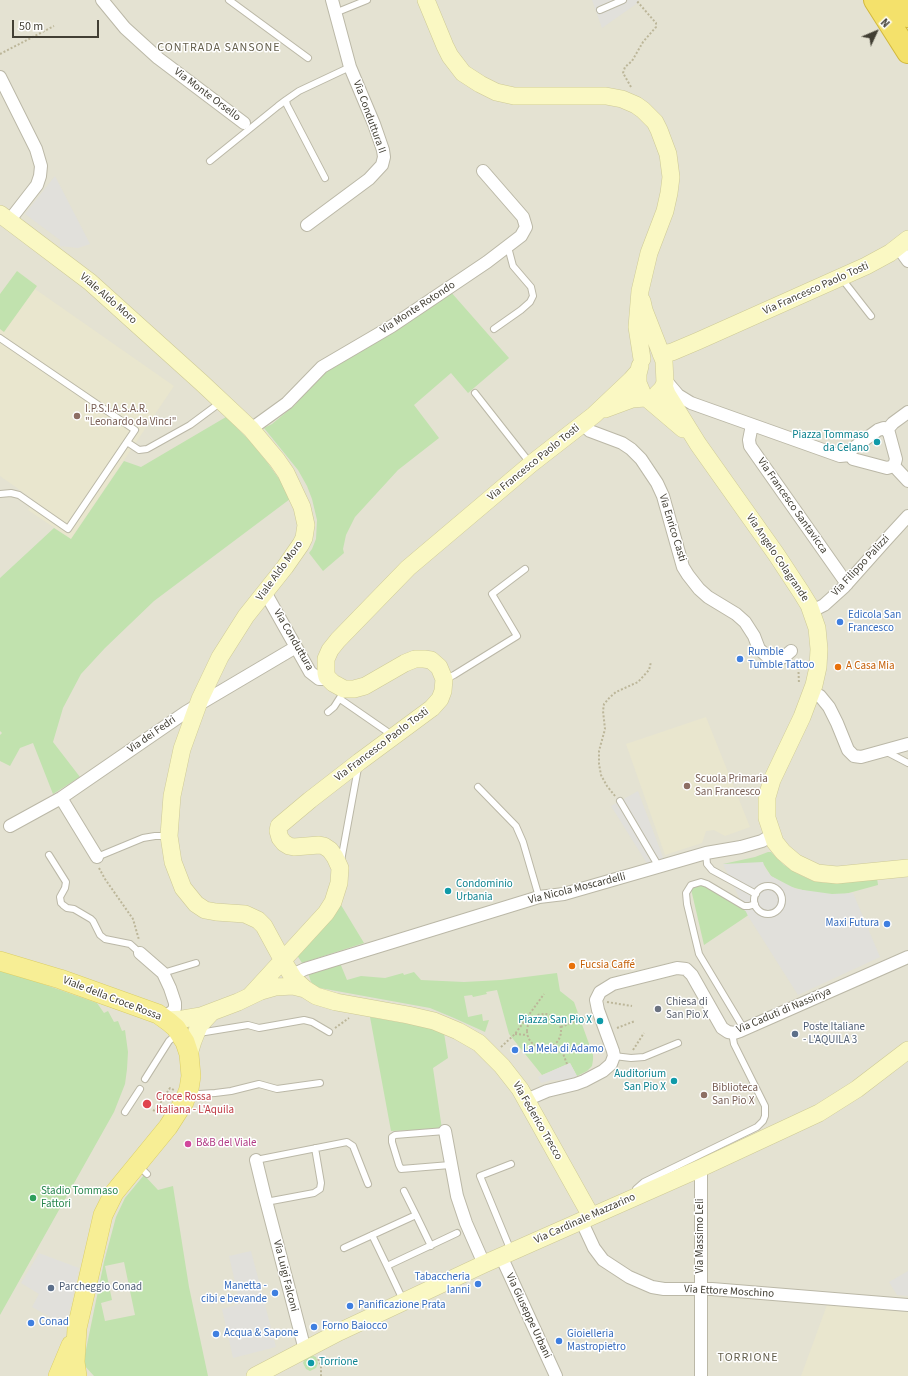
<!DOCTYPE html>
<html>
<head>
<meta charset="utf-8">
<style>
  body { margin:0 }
  #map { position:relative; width:908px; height:1376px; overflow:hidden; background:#f0efe3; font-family:"Source Sans 3",sans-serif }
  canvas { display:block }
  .north { position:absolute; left:856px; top:12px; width:40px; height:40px; -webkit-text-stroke:3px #fff; paint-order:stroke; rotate:46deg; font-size:11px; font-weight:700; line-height:16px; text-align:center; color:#423f34 }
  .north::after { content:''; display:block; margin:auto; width:14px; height:18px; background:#423f34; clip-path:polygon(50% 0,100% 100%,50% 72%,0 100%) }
  .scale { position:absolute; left:12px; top:20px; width:87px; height:18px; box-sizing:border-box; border:2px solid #423f34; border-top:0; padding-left:5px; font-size:12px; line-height:14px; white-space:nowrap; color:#423f34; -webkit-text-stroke:3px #fff; paint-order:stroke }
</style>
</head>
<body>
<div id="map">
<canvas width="908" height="1376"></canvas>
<div class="north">N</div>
<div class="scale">50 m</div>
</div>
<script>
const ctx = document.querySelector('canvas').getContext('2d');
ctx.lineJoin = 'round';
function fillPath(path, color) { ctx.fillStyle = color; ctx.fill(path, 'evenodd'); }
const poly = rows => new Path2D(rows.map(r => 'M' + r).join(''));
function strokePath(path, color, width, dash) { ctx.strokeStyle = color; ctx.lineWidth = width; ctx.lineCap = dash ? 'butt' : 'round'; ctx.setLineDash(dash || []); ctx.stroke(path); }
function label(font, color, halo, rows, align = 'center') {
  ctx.font = font + ' "Source Sans 3",sans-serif'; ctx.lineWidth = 3; ctx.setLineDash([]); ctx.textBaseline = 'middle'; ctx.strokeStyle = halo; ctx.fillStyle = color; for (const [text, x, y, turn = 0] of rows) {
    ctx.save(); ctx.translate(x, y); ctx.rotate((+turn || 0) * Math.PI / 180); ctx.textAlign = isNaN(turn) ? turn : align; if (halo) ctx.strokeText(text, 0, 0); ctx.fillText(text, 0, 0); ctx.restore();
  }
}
fillPath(poly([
  [0,0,908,0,908,1376,0,1376]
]), '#e4e2d2');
fillPath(poly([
  [17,271,37,286,35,289,174,386,71,539,28,510,34,500,0,476,0,294],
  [706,717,750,827,725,836,714,830,706,831,702,843,665,855,626,744],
  [827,1305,908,1312,908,1376,801,1376]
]), '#e9e6ce');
fillPath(poly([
  [17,271,37,286,4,332,0,329,0,294],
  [450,291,509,358,468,393,451,373,414,405,439,438,398,470,355,517,346,535,343,549,344,553,323,571,309,553,312,549,316,539,317,520,312,499,307,486,298,470,264,428,272,424,295,405,314,382,323,373],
  [226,417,249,440,267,462,282,483,290,499,154,601,105,648,81,674,63,708,53,742,80,777,53,794,33,743,20,748,10,766,0,761,0,735,2,733,0,731,0,578,54,528,71,539,124,461,141,467],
  [768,852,771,852,784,865,796,873,813,881,826,883,839,883,877,878,878,885,845,894,822,894,806,891,788,886,771,876,764,865,723,864,755,857],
  [705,884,750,914,704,945,691,889,692,887],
  [341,905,364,943,302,963,295,952],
  [340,963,347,980,361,976,385,978,403,973,404,975,414,972,421,980,464,982,501,980,557,973,560,991,574,1002,593,1055,593,1060,592,1066,587,1071,577,1076,570,1063,542,1075,509,1034,497,990,486,992,487,994,473,997,472,995,464,996,468,1017,482,1014,483,1021,489,1020,485,1032,454,1018,430,1008,320,988,314,985,311,982,308,973],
  [0,969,97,1003,104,1013,108,1011,114,1022,118,1021,122,1031,125,1030,128,1052,127,1069,125,1084,114,1112,0,1315],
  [370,1017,421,1026,444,1033,448,1058,433,1068,442,1129,391,1131],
  [144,1175,158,1190,173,1186,189,1287,208,1376,94,1376,83,1364,104,1262,116,1217,125,1198],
  [124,1262,135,1315,105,1321,101,1303,112,1300,105,1266],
  [311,1355,316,1357,318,1363,316,1368,310,1371,306,1369,303,1363,305,1358]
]), '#c1e2ae');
fillPath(poly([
  [592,0,638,0,639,2,602,28],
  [55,176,90,244,78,248,60,246,60,240,25,214],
  [638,791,664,860,648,865,611,806],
  [763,862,765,868,771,876,796,889,832,894,853,893,880,957,798,995,748,916,723,864],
  [570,1063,577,1076,573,1078,568,1080,552,1080,541,1083,538,1077],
  [251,1251,276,1347,233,1358,222,1309,240,1304,229,1256],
  [39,1253,79,1268,66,1326,32,1307,39,1294,21,1283],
  [908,1271,908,1296,897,1295,889,1282]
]), '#e1e0db');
const lane = poly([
  [229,0,308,58],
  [600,10,623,0],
  [335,13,367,0],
  [210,161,278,106,286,100],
  [325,178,287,105,286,100,299,91,350,67],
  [842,277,846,284,871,316],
  [494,329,521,310,530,302,533,296,531,287,513,266,508,247],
  [0,338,135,430,68,529,19,495,11,493,0,494],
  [475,393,530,463],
  [127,442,139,450,147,449,190,425,221,402],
  [446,679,454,675,517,636,492,594,525,569],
  [340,699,392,735],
  [328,712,334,707,341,696],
  [885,751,908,763],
  [478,787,516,826,523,842,539,897],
  [620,801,659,867],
  [706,853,707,864,712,870,756,894],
  [49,855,66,882,65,888,60,897,61,903,63,905,67,908,74,909,91,919,93,921,100,935,105,939,130,944,140,953],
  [97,857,143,838,155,836,167,836],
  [341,861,358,768],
  '754 900a14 14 0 1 1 28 0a14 14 0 1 1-28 0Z',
  [163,973,196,963],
  [744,1029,699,954,687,904,686,893,691,885,701,882,707,884,744,906,749,906,755,904],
  [199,1033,248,1025,259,1028,304,1020,312,1022,329,1032],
  [614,1056,631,1058,644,1057,678,1043],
  [145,1079,169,1041,178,1033],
  [190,1093,199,1094,215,1093,231,1091,259,1084,277,1089,320,1083],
  [125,1112,140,1089],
  [445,1131,395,1135,392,1137,392,1142,399,1165,401,1169,450,1165],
  [256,1160,347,1142,353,1146,368,1184],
  [511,1164,480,1176,511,1251],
  [138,1165,147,1174],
  [404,1191,416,1215],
  [636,1194,636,1189,644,1182,757,1127,763,1121,765,1116,765,1106,734,1044,732,1033],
  [266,1202,314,1193,320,1189,321,1183,315,1148],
  [372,1235,387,1266],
  [344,1248,416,1215,431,1246],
  [403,1300,387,1266,457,1233]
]);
const street = poly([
  [102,0,125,28,158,58,244,123],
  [0,77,36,149,41,166,40,176,37,185,9,221],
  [307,225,369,179,382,165,384,157,383,150,374,124,350,67,332,0],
  [898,247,908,261],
  [667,382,678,395,691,403,840,456,850,455],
  [582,424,590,431,622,443,631,449,641,459,657,483,663,496,683,567,688,575,699,589,708,597,736,614,745,622,754,636,759,649,768,657,773,659,779,659,784,657,791,651],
  [752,425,749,440,750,446,847,584],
  [251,429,287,403,322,367,392,326,487,262,521,236,526,227,523,217,483,171],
  [887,430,893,423,908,412],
  [850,455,850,453,852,449,878,430,884,428,889,433,896,459,894,466],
  [850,455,853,459,887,468,894,466],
  [894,466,908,481],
  [265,592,310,672,319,679,323,679,327,677],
  [812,611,824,605,844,587,885,541,908,516],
  [811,692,820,696,829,707,837,723,848,750,854,756,861,757,908,744],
  [61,798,97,857],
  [10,826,61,798,186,712,296,647],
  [140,953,163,973,170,988,175,1003,175,1008,172,1012,162,1017],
  [292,975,305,969,539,897,564,894,706,853,741,847,762,841,772,835],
  [526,1100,547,1091,576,1084,584,1081,603,1071,611,1064,614,1056,613,1051,598,1010,596,1000,600,992,613,984,677,968,686,969,692,975,722,1028,728,1032,734,1033,740,1031,908,957],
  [445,1131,457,1196,466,1223,484,1264],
  [256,1160,264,1193,305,1350],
  [581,1220,594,1248,603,1260,629,1277,652,1287,664,1289,712,1289,908,1305],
  [501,1256,556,1376],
  [701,1376,701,1168]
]);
const secondary = poly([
  [426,0,445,46,450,56,463,73,480,84,496,92,514,96,606,96,622,99,636,105,643,110,655,122,659,130,668,154,671,177,669,193,665,211,649,253,640,291,637,327,642,359],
  [0,214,90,282,202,383,251,429,277,460,286,473,302,507,306,525,304,538,301,544,285,567,246,616,220,657,200,699,182,749,172,796,169,836,173,862,183,888,196,904,205,910,216,912,245,914,258,920,264,926,283,961,294,979,305,989,316,996,336,1002,408,1015,434,1021,458,1031,479,1043,502,1066,520,1089,591,1216],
  [642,301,644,310,664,361,665,383,662,389,657,394],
  [661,354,672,352,698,341,866,266,890,253,908,239],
  [640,366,638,374,638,383,643,395,683,429],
  [664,386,667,394,698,444,776,554,801,592,809,605,817,628,819,649,818,667,814,685,802,717,772,780,767,797,767,818,775,842,783,852,796,863,817,873,837,875,908,868],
  [605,409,632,399,645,398],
  [250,996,326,913,333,902,339,883,340,868,335,857,330,850,324,846,319,845,294,847,289,846,284,843,280,838,278,831,279,826,310,800,359,762,432,708,440,699,443,691,444,679,439,667,431,660,424,659,415,659,405,663,365,686,354,689,344,689,333,683,327,677,326,673,326,659,330,650,338,640,408,568,531,464,594,415,631,380,638,372],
  [167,1020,183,1019,201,1016,238,1002,261,991,275,987,293,986,305,989],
  [189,1054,193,1041,199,1026,211,1013],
  [255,1376,339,1332,484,1264,701,1168,819,1113,857,1089,908,1050]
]);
const primary = poly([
  [0,961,60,979,158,1014,169,1022,176,1028,185,1042,189,1054,191,1076,189,1089,184,1102,168,1127,114,1193,103,1215,77,1328,75,1362,77,1376],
  [58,1376,71,1345]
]);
const highway = poly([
  [875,0,908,52],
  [898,0,908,16]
]);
strokePath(lane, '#bbb8a7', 8);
strokePath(street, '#bbb8a7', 14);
strokePath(secondary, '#ceca96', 18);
strokePath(primary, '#dace67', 20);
strokePath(highway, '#d2b83c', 24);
strokePath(poly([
  [0,54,54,26],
  [631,87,623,73,625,67,632,61,643,42,656,27,656,23,636,0],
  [798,660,799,684],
  [615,796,607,786,601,775,599,764,599,751,605,729,603,711,604,704,610,697,616,692,638,682,649,670,651,662],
  [99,868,105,879,133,919,139,940],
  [607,1002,632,1006],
  '527 1031a17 17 0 1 1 34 0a17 17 0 1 1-34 0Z',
  [561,1027,588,1016],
  [335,1028,349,1018],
  [617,1028,635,1021],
  [515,1034,527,1035],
  [552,1046,556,1051,560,1052,601,1048],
  [501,1047,515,1034,544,994],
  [633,1050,644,1033],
  [562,1051,567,1064],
  [153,1110,155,1111,170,1088,174,1090],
  [318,1359,321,1365,321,1376]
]), '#bcb699', 2, [2, 2]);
strokePath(lane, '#fff', 6);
strokePath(street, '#fff', 12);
strokePath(secondary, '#faf8c3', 17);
strokePath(primary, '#f7ee95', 19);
strokePath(highway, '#f4e16b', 22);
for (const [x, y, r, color] of [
  [77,416,4,"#8d6e63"],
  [877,442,4,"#0f9aa8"],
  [840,622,4,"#3f7fe0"],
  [740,659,4,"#3f7fe0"],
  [838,667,4,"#e8710a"],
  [687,786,4,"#8d6e63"],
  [448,891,4,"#0f9aa8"],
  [887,924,4,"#3f7fe0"],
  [572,966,4,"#e8710a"],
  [658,1009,4,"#6b7280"],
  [600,1021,4,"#0f9aa8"],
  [795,1034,4,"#5c6f8a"],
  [515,1050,4,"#3f7fe0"],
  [674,1081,4,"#0f9aa8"],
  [704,1095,4,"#8d6e63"],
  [147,1104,5,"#e0444e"],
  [188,1144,4,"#d1479c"],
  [33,1198,4,"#2e9e5b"],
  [478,1284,4,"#3f7fe0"],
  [51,1288,4,"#5c6f8a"],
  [275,1293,4,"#3f7fe0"],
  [350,1306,4,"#3f7fe0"],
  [31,1323,4,"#3f7fe0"],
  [314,1327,4,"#3f7fe0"],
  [216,1334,4,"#3f7fe0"],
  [559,1341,4,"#3f7fe0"],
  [311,1363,4,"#0f9aa8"]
]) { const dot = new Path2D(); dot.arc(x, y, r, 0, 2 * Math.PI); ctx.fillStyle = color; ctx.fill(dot); strokePath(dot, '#fff', 1.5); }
label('11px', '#423f34', '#fff', [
  ["Via Monte Orsello",207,95,37],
  ["Via Conduttura II",369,117,70],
  ["Via Francesco Paolo Tosti",816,289,-24],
  ["Viale Aldo Moro",108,299,41],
  ["Via Monte Rotondo",418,308,-33],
  ["Via Francesco Paolo Tosti",534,463,-39],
  ["Via Francesco Santavicca",792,506,55],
  ["Via Enrico Casti",672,528,73],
  ["Via Angelo Colagrande",777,558,56],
  ["Via Filippo Palizzi",861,566,-47],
  ["Viale Aldo Moro",280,571,-54],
  ["Via Conduttura",293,640,60],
  ["Via dei Fedri",152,735,-35],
  ["Via Francesco Paolo Tosti",382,745,-37],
  ["Via Nicola Moscardelli",577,889,-14],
  ["Viale della Croce Rossa",112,999,21],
  ["Via Caduti di Nassiriya",784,1011,-23],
  ["Via Federico Trecco",537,1121,60],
  ["Via Cardinale Mazzarino",585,1219,-24],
  ["Via Massimo Leli",701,1236,-90],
  ["Via Luigi Falconi",285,1276,76],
  ["Via Ettore Moschino",729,1292,3],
  ["Via Giuseppe Urbani",528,1316,65]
]);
label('11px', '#785e54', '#fff', [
  ["I.P.S.I.A.S.A.R.",85,410],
  ["\"Leonardo da Vinci\"",85,423],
  ["Scuola Primaria",695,780],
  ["San Francesco",695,793],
  ["Biblioteca",712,1089],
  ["San Pio X",712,1102]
], 'left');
label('11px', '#0d838f', '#fff', [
  ["Piazza Tommaso",869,436],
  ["da Celano",869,449],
  ["Condominio",456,885,"left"],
  ["Urbania",456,898,"left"],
  ["Piazza San Pio X",592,1021],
  ["Auditorium",666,1075],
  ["San Pio X",666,1088],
  ["Torrione",319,1363,"left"]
], 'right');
label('11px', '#366cbe', '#fff', [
  ["Edicola San",848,616],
  ["Francesco",848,629],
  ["Rumble",748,653],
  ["Tumble Tattoo",748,666],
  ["Maxi Futura",879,924,"right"],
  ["La Mela di Adamo",523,1050],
  ["Tabaccheria",470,1278,"right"],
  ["Ianni",470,1291,"right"],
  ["Manetta -",267,1287,"right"],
  ["cibi e bevande",267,1300,"right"],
  ["Panificazione Prata",358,1306],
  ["Conad",39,1323],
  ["Forno Baiocco",322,1327],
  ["Acqua & Sapone",224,1334],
  ["Gioielleria",567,1335],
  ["Mastropietro",567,1348]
], 'left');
label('11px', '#c56008', '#fff', [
  ["A Casa Mia",846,667],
  ["Fucsia Caffé",580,966]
], 'left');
label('11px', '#5b616d', '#fff', [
  ["Chiesa di",666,1003],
  ["San Pio X",666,1016]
], 'left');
label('11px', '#4e5e75', '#fff', [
  ["Poste Italiane",803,1028],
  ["- L'AQUILA 3",803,1041],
  ["Parcheggio Conad",59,1288]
], 'left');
label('11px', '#be3a42', '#fff', [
  ["Croce Rossa",156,1098],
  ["Italiana - L'Aquila",156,1111]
], 'left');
label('11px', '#b23c85', '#fff', [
  ["B&B del Viale",196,1144]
], 'left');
label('11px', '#27864d', '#fff', [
  ["Stadio Tommaso",41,1192],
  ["Fattori",41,1205]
], 'left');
ctx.letterSpacing = '1px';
label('12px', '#645f4c', '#fff', [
  ["CONTRADA SANSONE",219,48],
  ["TORRIONE",748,1358]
]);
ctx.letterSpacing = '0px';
</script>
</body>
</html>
